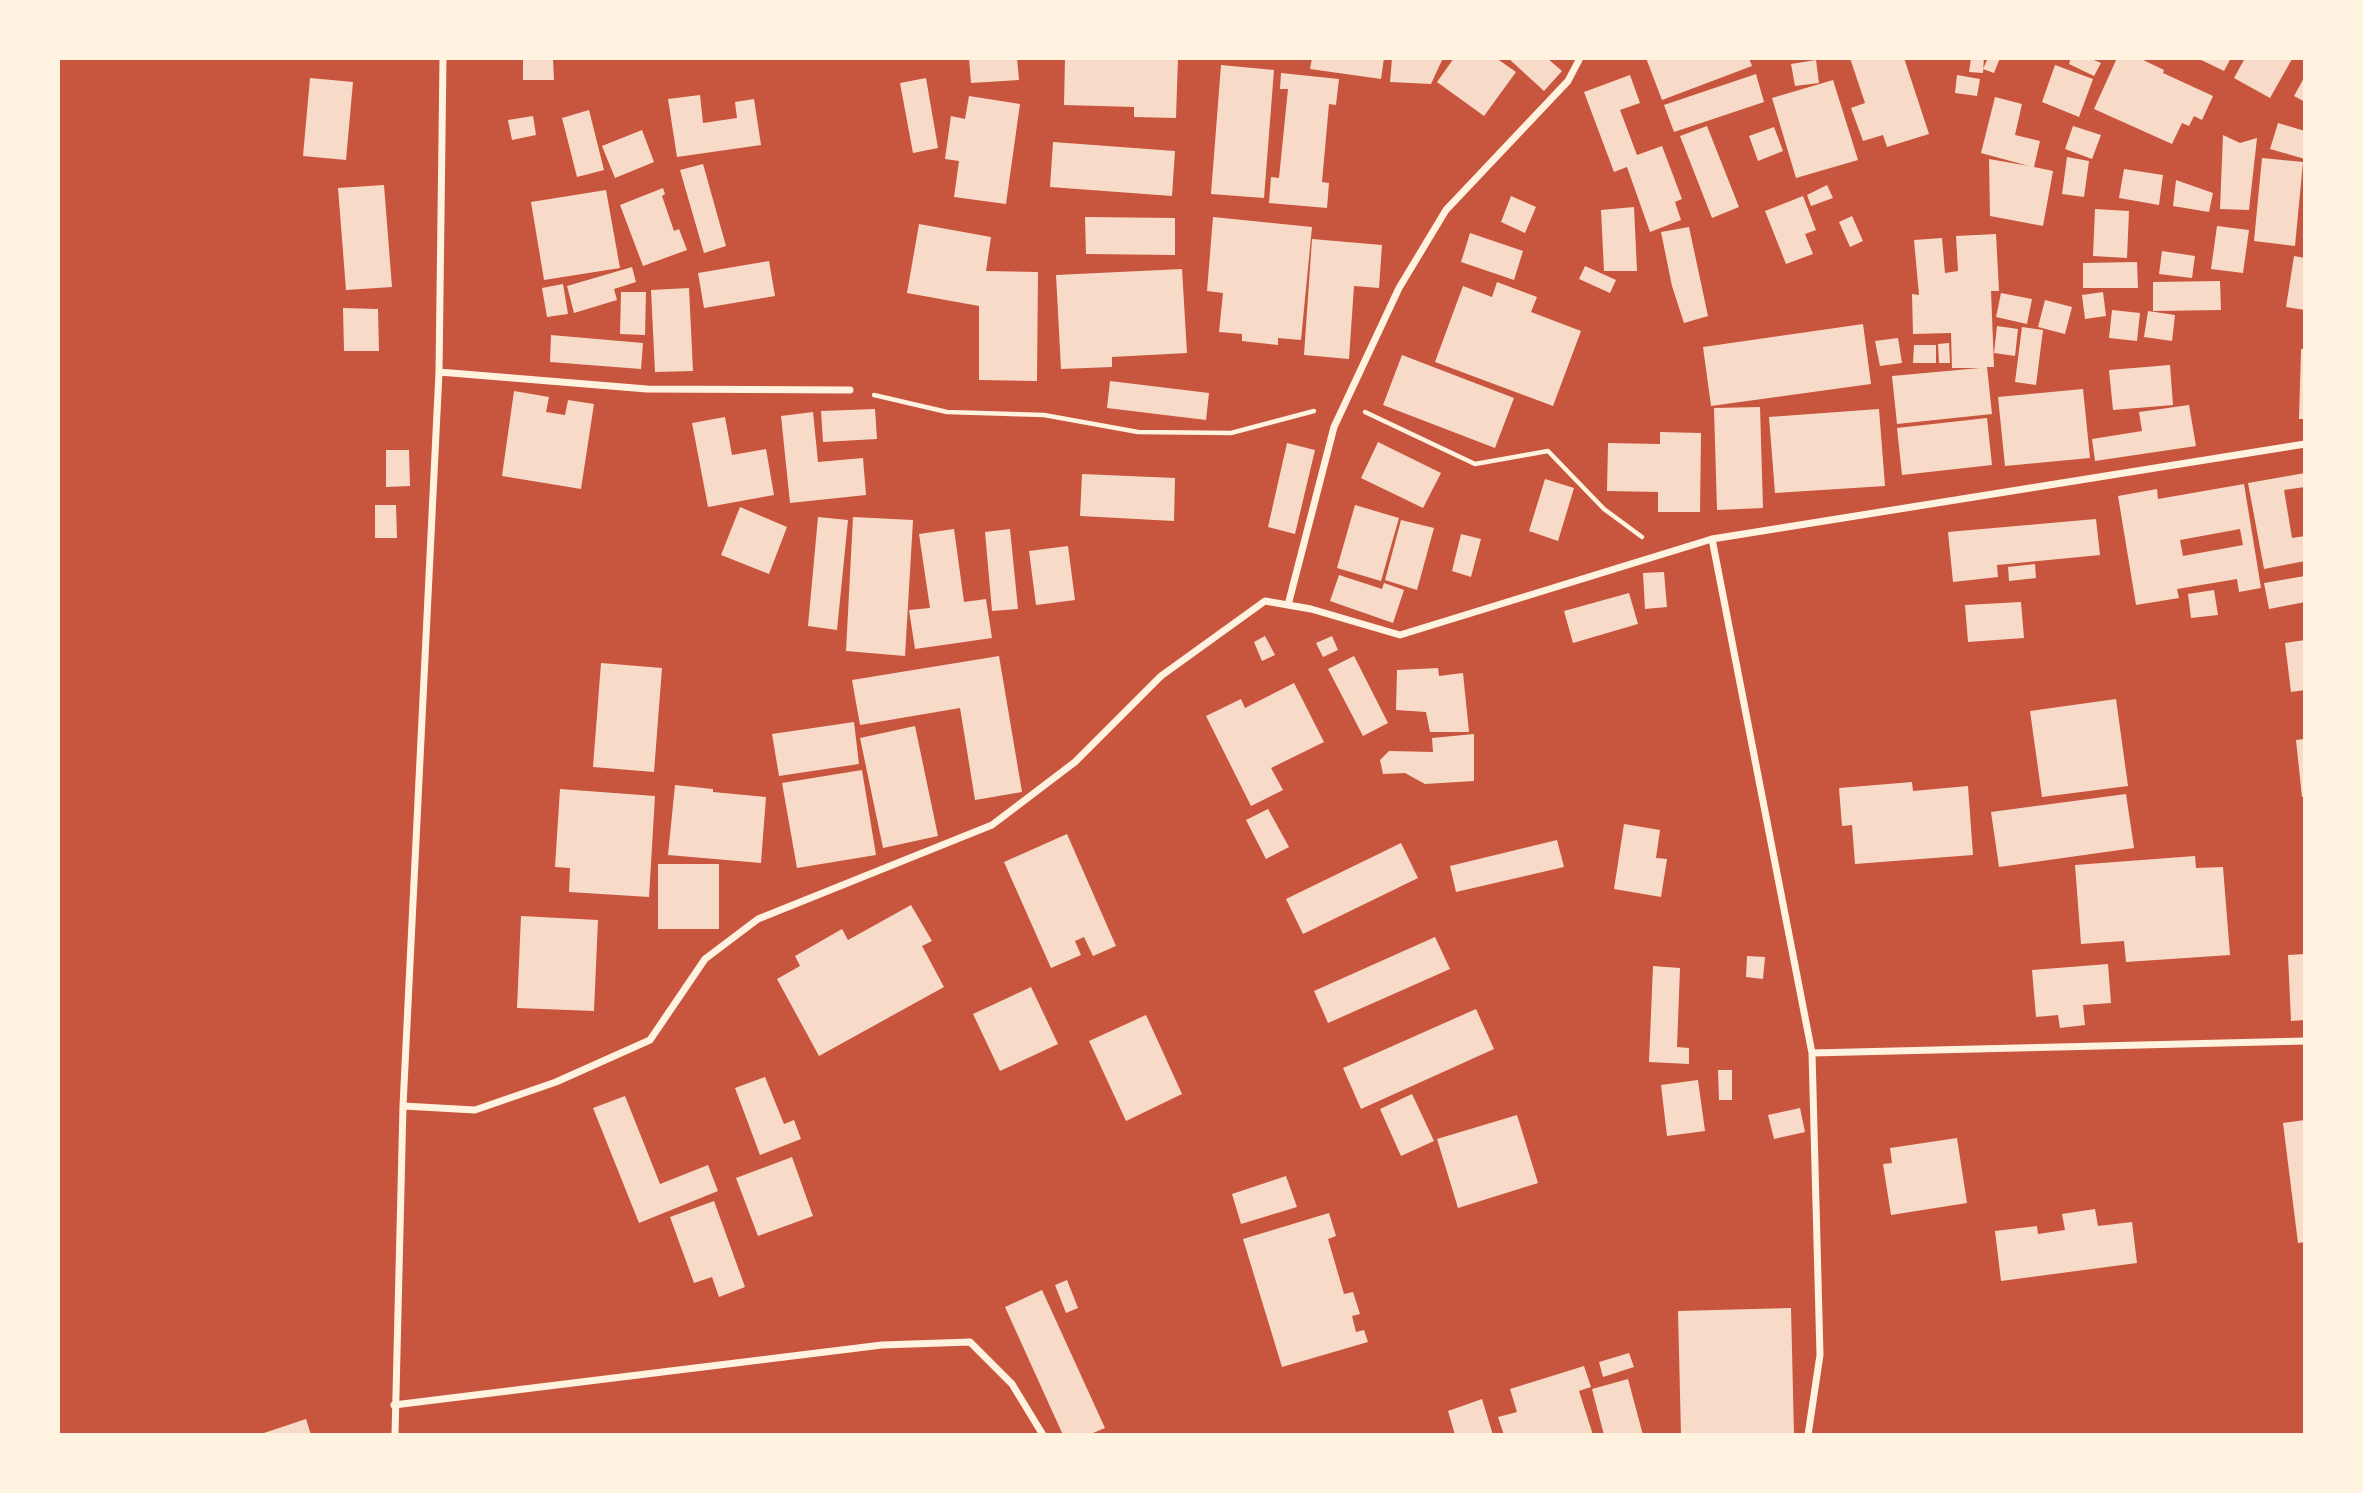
<!DOCTYPE html>
<html>
<head>
<meta charset="utf-8">
<style>
  body { margin:0 }
  #map { position:relative; width:2363px; height:1493px; overflow:hidden; background:#c8553d; font-family:"Crimson Pro",serif }
  canvas { display:block }
  .frame { position:absolute; inset:0; border:60px solid #fff3e0; pointer-events:none }
</style>
</head>
<body>
<div id="map">
<canvas width="2363" height="1493"></canvas>
<div class="frame"></div>
</div>
<script>
const ctx = document.querySelector('canvas').getContext('2d');
ctx.lineJoin = 'round';
function fillPath(path, color) { ctx.fillStyle = color; ctx.fill(path, 'evenodd'); }
const poly = rows => new Path2D(rows.map(r => 'M' + r).join(''));
function strokePath(path, color, width, dash) { ctx.strokeStyle = color; ctx.lineWidth = width; ctx.lineCap = dash ? 'butt' : 'round'; ctx.setLineDash(dash || []); ctx.stroke(path); }
fillPath(poly([
  [523,58,553,58,554,80,523,80],
  [969,58,1017,58,1019,80,971,83],
  [1065,58,1178,58,1176,118,1134,117,1134,107,1064,105],
  [1312,58,1384,58,1381,79,1310,69],
  [1392,58,1443,58,1431,84,1390,82],
  [1454,58,1496,58,1516,72,1484,116,1437,82],
  [1508,58,1547,58,1562,71,1544,91],
  [1646,58,1749,58,1752,66,1662,100],
  [1850,58,1904,58,1929,134,1887,147,1883,135,1863,141,1851,108,1865,103],
  [1971,58,1984,58,1983,73,1969,72],
  [1988,58,2000,58,1994,73,1983,69],
  [2071,58,2089,58,2101,63,2094,76,2069,64],
  [2117,58,2139,58,2164,70,2163,73,2213,96,2202,120,2194,116,2189,126,2182,123,2172,144,2094,109],
  [2197,58,2231,58,2224,71],
  [2245,58,2292,59,2270,98,2234,78],
  [1816,60,1819,83,1795,86,1791,64],
  [1221,65,1274,70,1264,198,1211,194],
  [2055,65,2093,79,2079,117,2042,102],
  [1281,73,1339,79,1336,105,1329,104,1322,182,1329,183,1327,208,1269,203,1271,177,1279,178,1288,89,1280,89],
  [1756,74,1764,102,1674,132,1664,105],
  [1630,75,1640,103,1620,110,1637,155,1662,146,1682,199,1675,202,1681,220,1650,232,1627,167,1614,172,1584,92],
  [1957,75,1980,79,1977,96,1955,93],
  [2305,76,2305,102,2294,96],
  [310,78,353,82,346,160,303,156],
  [926,78,938,148,913,153,900,83],
  [1833,80,1858,160,1796,178,1772,98],
  [700,95,703,123,737,118,735,102,754,99,761,145,677,157,668,99],
  [969,96,1020,104,1006,204,954,197,959,161,945,159,951,116,965,119],
  [1995,97,2022,104,2015,135,2040,141,2034,167,2053,171,2043,226,1990,216,1989,159,2029,166,1981,153],
  [589,110,604,170,577,177,562,118],
  [533,116,536,135,512,140,508,120],
  [2278,123,2305,131,2305,159,2270,149],
  [1707,126,1739,207,1712,218,1680,136],
  [2073,126,2101,135,2092,159,2065,149],
  [1774,127,1783,151,1758,161,1749,136],
  [642,130,654,162,615,178,602,146],
  [2223,135,2240,143,2257,138,2249,210,2220,209],
  [1053,142,1175,151,1172,196,1050,187],
  [2067,157,2089,161,2084,197,2062,194],
  [2262,158,2303,162,2295,246,2254,241],
  [703,164,726,246,704,253,680,170],
  [2124,169,2163,175,2159,205,2119,198],
  [2176,180,2213,193,2209,212,2173,206],
  [384,185,392,287,346,290,338,188],
  [1827,185,1833,198,1811,206,1807,195],
  [663,188,665,194,662,196,674,231,679,229,687,250,643,266,620,205],
  [606,190,620,268,544,280,531,202],
  [1511,196,1536,207,1525,233,1501,222],
  [1803,196,1816,230,1805,234,1813,254,1786,264,1765,211],
  [1634,207,1637,271,1604,271,1601,210],
  [2095,209,2129,211,2127,258,2093,256],
  [1852,216,1863,241,1850,247,1839,222],
  [1085,217,1175,218,1175,255,1086,254],
  [1213,217,1312,227,1301,340,1278,338,1278,345,1242,341,1242,334,1219,332,1223,293,1207,291],
  [919,224,991,237,986,271,1038,272,1037,381,979,380,979,306,907,293],
  [2217,226,2249,230,2243,273,2211,269],
  [1689,227,1708,316,1684,323,1672,286,1661,232],
  [1470,233,1523,251,1514,280,1461,262],
  [1996,234,1999,291,1991,291,1994,367,1987,367,1992,414,1897,424,1892,376,1980,368,1952,368,1951,333,1913,334,1912,294,1919,295,1914,240,1942,238,1945,273,1958,271,1956,236],
  [1312,239,1382,245,1379,288,1354,286,1349,359,1304,355],
  [2162,251,2195,256,2192,278,2159,274],
  [2294,256,2305,258,2305,310,2286,307],
  [769,261,775,296,704,308,698,273],
  [2137,262,2138,288,2083,288,2083,263],
  [1585,266,1616,280,1610,293,1579,279],
  [632,267,636,282,614,289,617,300,574,313,567,286],
  [1182,269,1187,353,1112,357,1112,367,1061,369,1056,275],
  [2220,281,2221,310,2153,311,2153,282],
  [1497,282,1537,297,1531,312,1581,331,1553,406,1435,362,1463,286,1492,297],
  [563,284,568,314,547,317,542,288],
  [689,288,693,371,655,372,651,290],
  [621,292,646,292,645,335,620,334],
  [2103,292,2106,316,2085,319,2082,295],
  [2001,293,2032,299,2027,324,1996,317],
  [2045,300,2072,307,2065,334,2038,327],
  [343,308,378,309,379,351,344,351],
  [2112,310,2140,313,2137,341,2109,338],
  [2148,311,2175,315,2172,341,2144,337],
  [1863,324,1871,384,1711,406,1703,347],
  [1997,326,2018,329,2015,356,1994,353],
  [2022,327,2043,330,2036,385,2015,382],
  [551,335,643,343,641,369,550,362],
  [1898,338,1902,363,1880,366,1875,341],
  [1949,343,1950,363,1939,363,1938,344],
  [1914,345,1936,345,1936,363,1913,363],
  [2301,349,2305,349,2305,419,2299,419],
  [1402,355,1514,398,1495,448,1383,405],
  [2170,365,2173,405,2113,410,2109,370],
  [1110,381,1209,393,1206,420,1107,408],
  [2083,389,2090,458,2005,466,1998,397],
  [514,391,549,397,546,412,565,415,568,400,594,404,581,489,502,476],
  [2189,405,2196,446,2095,461,2092,439,2142,431,2139,412],
  [1760,407,1763,508,1717,510,1714,408],
  [875,409,877,439,823,442,821,411],
  [1879,409,1885,486,1775,493,1769,417],
  [813,412,818,462,863,458,866,495,790,503,781,416],
  [725,417,732,455,766,449,774,495,708,507,692,423],
  [1987,418,1992,465,1902,475,1897,428],
  [1660,432,1701,433,1700,512,1658,512,1658,492,1607,491,1608,443,1660,444],
  [1378,442,1441,473,1423,508,1361,478],
  [1287,443,1315,450,1295,534,1268,527],
  [386,450,409,450,410,486,386,487],
  [2305,473,2305,487,2284,490,2292,538,2305,536,2305,561,2264,569,2248,483],
  [1082,474,1175,478,1174,521,1080,516],
  [1545,479,1574,488,1558,541,1529,531],
  [2244,484,2261,588,2239,592,2237,579,2177,589,2179,598,2136,605,2118,496,2157,489,2158,499],
  [2240,529,2243,545,2183,556,2180,540],
  [375,505,396,505,397,538,375,538],
  [1355,505,1399,518,1381,581,1337,568],
  [740,507,787,527,769,574,721,555],
  [818,517,848,520,837,630,808,626],
  [853,517,913,520,905,656,846,651],
  [2096,519,2100,555,1997,565,1998,577,1953,582,1948,532],
  [1401,520,1434,528,1417,590,1385,580],
  [954,529,964,602,986,599,992,638,915,649,909,610,930,608,919,534],
  [1010,529,1018,609,992,611,985,532],
  [1461,534,1481,539,1471,577,1452,571],
  [1068,546,1075,600,1036,605,1029,551],
  [2035,564,2036,578,2009,581,2008,567],
  [1664,572,1667,607,1645,609,1643,573],
  [1339,575,1382,589,1384,583,1404,590,1393,623,1330,601],
  [2305,576,2305,602,2269,609,2264,583],
  [2214,590,2218,615,2191,618,2188,594],
  [1629,593,1638,624,1573,643,1564,611],
  [2021,602,2024,638,1968,642,1965,605],
  [1265,636,1275,655,1262,661,1254,642],
  [1332,636,1338,650,1323,657,1316,643],
  [2305,640,2305,690,2291,692,2285,643],
  [999,656,1022,792,975,800,960,708,860,725,852,680],
  [1354,656,1388,723,1363,736,1328,669],
  [601,663,662,668,654,772,593,767],
  [1438,668,1439,676,1463,673,1469,732,1430,732,1426,712,1396,710,1397,670],
  [1294,683,1324,742,1271,768,1283,790,1251,806,1206,716,1241,699,1245,708],
  [2116,699,2128,786,2042,797,2030,711],
  [854,722,859,764,779,776,772,734],
  [915,726,938,836,883,848,860,738],
  [1474,734,1474,781,1425,784,1405,773,1383,774,1380,760,1389,751,1433,752,1432,738],
  [2305,739,2305,796,2302,797,2296,740],
  [862,770,876,855,797,868,782,783],
  [1912,782,1913,791,1968,786,1973,855,1855,864,1852,825,1842,826,1839,788],
  [675,785,713,789,713,792,766,797,761,863,668,855],
  [560,789,655,796,649,897,569,892,570,868,555,867],
  [2126,794,2134,848,1999,867,1991,812],
  [1268,809,1289,847,1266,859,1246,820],
  [1624,824,1660,830,1656,858,1667,859,1661,897,1614,889],
  [1067,834,1116,946,1093,956,1084,937,1075,941,1081,955,1051,968,1004,862],
  [1557,840,1564,867,1456,892,1450,866],
  [1401,843,1418,878,1303,934,1286,899],
  [2195,856,2196,868,2223,867,2230,955,2126,962,2124,941,2081,944,2075,865],
  [658,864,719,864,719,929,658,929],
  [911,905,932,941,922,946,944,987,819,1056,777,979,800,966,795,956,842,929,848,940],
  [521,916,598,920,594,1011,517,1008],
  [1435,937,1450,969,1328,1023,1314,991],
  [2305,954,2305,1020,2291,1021,2288,955],
  [1747,956,1765,957,1763,979,1746,977],
  [2108,964,2111,1003,2083,1005,2085,1025,2060,1028,2058,1015,2036,1017,2032,970],
  [1653,966,1680,968,1677,1047,1689,1048,1689,1064,1649,1062],
  [1031,987,1058,1044,1000,1071,973,1014],
  [1476,1009,1494,1049,1361,1109,1343,1068],
  [1146,1015,1182,1094,1126,1121,1089,1041],
  [1718,1070,1732,1070,1732,1100,1719,1100],
  [765,1077,784,1124,794,1120,801,1139,760,1155,735,1088],
  [1698,1080,1705,1131,1667,1136,1661,1085],
  [1412,1094,1434,1141,1401,1156,1380,1109],
  [625,1096,660,1184,708,1165,718,1191,639,1223,593,1108],
  [1800,1108,1805,1132,1774,1139,1768,1115],
  [1517,1115,1538,1183,1458,1208,1437,1139],
  [2305,1120,2305,1242,2298,1243,2283,1123],
  [1957,1138,1967,1203,1891,1215,1883,1164,1892,1163,1890,1148],
  [792,1157,813,1216,758,1236,736,1178],
  [1286,1176,1297,1207,1241,1224,1232,1194],
  [714,1201,745,1287,719,1297,712,1277,694,1283,670,1217],
  [2095,1209,2098,1226,2132,1222,2137,1263,2001,1281,1995,1231,2037,1226,2038,1234,2065,1230,2062,1214],
  [1329,1213,1336,1236,1328,1239,1344,1294,1353,1292,1360,1314,1352,1316,1356,1332,1364,1330,1368,1342,1282,1367,1243,1239],
  [1067,1280,1078,1308,1066,1313,1055,1285],
  [1042,1290,1105,1428,1088,1435,1063,1435,1005,1307],
  [1791,1308,1794,1434,1681,1435,1678,1311],
  [1629,1353,1634,1367,1603,1377,1599,1362],
  [1584,1366,1591,1387,1579,1391,1593,1435,1504,1435,1498,1417,1517,1412,1510,1389],
  [1628,1379,1643,1435,1604,1435,1592,1389],
  [1482,1399,1493,1435,1455,1435,1448,1411],
  [306,1419,311,1435,258,1435]
]), '#f7dbc8');
strokePath(poly([
  [874,395,947,412,1044,415,1138,432,1231,433,1314,411],
  [1365,412,1475,464,1548,451,1604,509,1642,537]
]), '#fff3e0', 4.5);
strokePath(poly([
  [439,372,647,389,850,390],
  [1712,539,1812,1053,1820,1355,1808,1435],
  [1288,605,1334,427,1399,288,1446,210,1568,81,1580,58],
  [1812,1053,2305,1041],
  [403,1106,475,1110,556,1082,650,1040,705,959,758,919,992,825,1075,762,1161,676,1265,601,1311,609,1400,635,1712,539,2305,444],
  [394,1405,882,1345,970,1342,1012,1384,1043,1435],
  [395,1435,403,1106,439,372,443,58]
]), '#fff3e0', 7);
</script>
</body>
</html>
